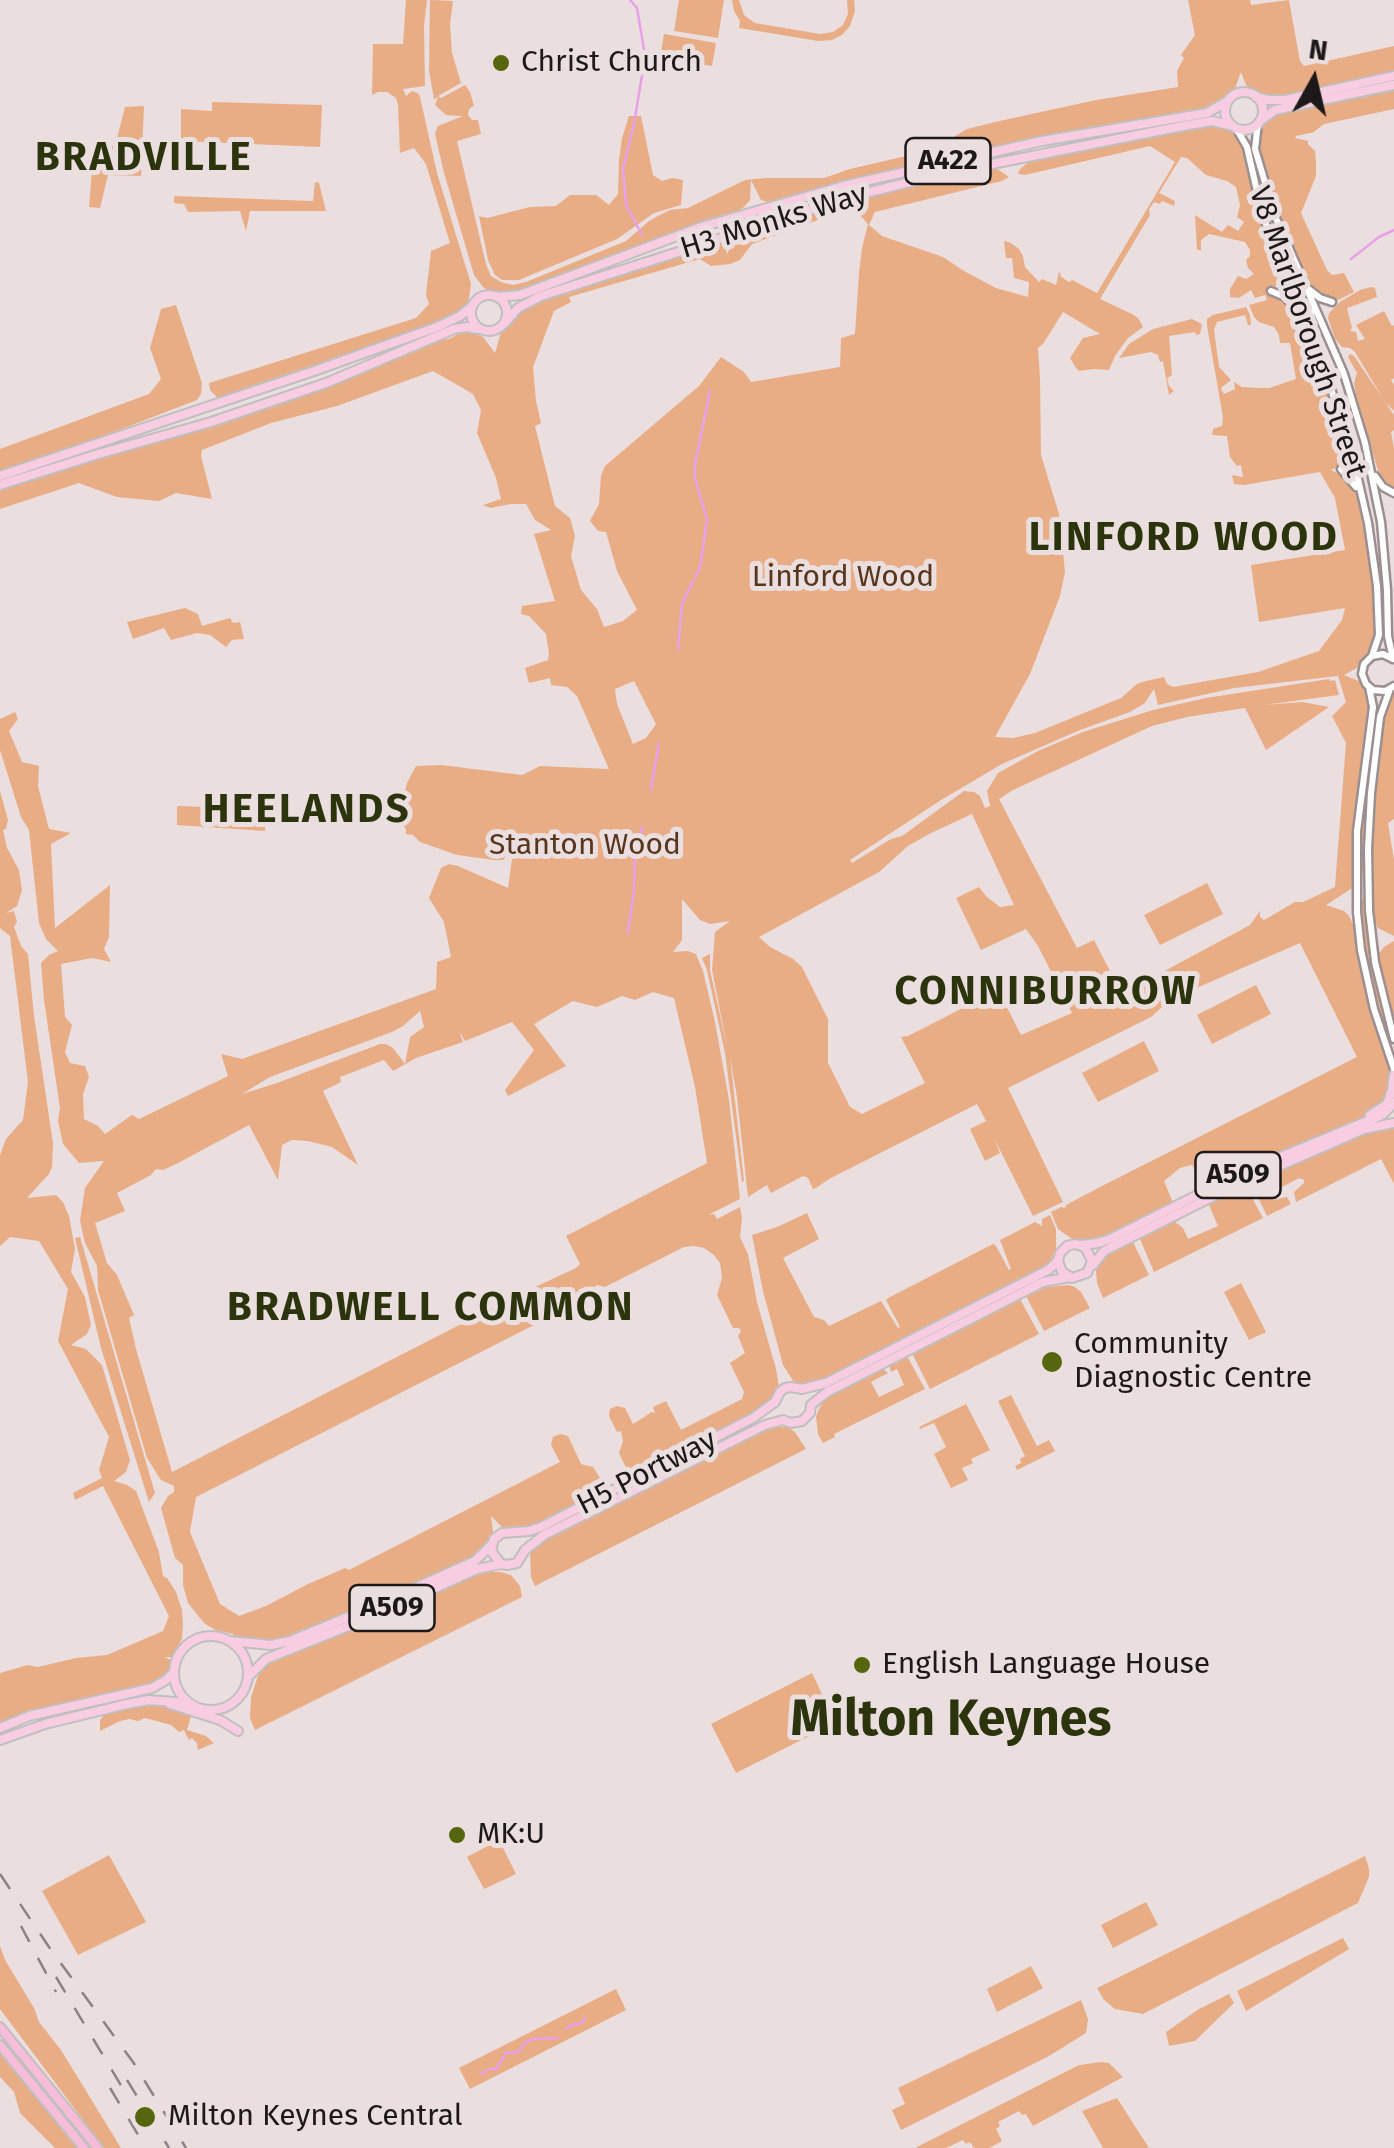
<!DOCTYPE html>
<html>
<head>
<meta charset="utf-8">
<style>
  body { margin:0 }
  #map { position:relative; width:1394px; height:2148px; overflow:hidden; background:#eadedf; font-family:"Fira Sans",sans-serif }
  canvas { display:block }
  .north { position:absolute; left:1264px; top:30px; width:100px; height:100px; -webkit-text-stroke:8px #eadedf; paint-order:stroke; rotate:8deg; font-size:28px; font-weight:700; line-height:40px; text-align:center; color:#1d1919 }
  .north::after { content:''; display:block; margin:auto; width:35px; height:45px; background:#1d1919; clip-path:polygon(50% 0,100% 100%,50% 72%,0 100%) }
</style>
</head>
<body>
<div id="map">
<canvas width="1394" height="2148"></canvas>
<div class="north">N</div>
</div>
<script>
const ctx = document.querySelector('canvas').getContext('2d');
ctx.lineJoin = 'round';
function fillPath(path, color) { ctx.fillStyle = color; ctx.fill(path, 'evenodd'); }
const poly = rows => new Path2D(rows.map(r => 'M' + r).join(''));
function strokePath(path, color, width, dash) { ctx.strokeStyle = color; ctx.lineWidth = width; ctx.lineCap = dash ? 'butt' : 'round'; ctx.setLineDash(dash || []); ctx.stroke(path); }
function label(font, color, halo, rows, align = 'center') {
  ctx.font = font + ' "Fira Sans",sans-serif'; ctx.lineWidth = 10; ctx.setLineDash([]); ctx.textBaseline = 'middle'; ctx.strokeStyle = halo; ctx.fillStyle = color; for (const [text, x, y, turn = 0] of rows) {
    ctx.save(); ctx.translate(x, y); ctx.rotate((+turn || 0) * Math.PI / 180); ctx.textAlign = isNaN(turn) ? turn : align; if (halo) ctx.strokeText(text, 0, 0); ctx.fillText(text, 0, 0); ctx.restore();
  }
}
fillPath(poly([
  [406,0,427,0,424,26,425,86,403,89,406,96,412,91,418,93,420,97,437,173,471,284,468,306,459,314,456,312,404,336,229,397,217,397,210,390,209,383,416,318,429,304,426,295,431,251,450,243,426,164,414,148,400,153,398,105,396,98,387,92,378,92,372,95,373,44,403,44],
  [430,0,453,1,450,24,452,53,461,83,438,96,441,98,465,85,470,92,474,106,469,109,468,115,472,120,478,120,481,134,457,141,486,264,491,276,501,282,513,285,526,282,626,241,649,221,660,215,670,210,688,208,745,180,766,178,824,178,850,169,932,150,967,129,995,122,1096,100,1178,87,1177,71,1184,58,1181,55,1195,35,1188,0,1250,0,1251,5,1289,0,1300,61,1304,66,1394,46,1394,76,1302,96,1256,97,1246,85,1241,72,1232,97,1207,113,1078,135,771,203,761,200,751,180,750,200,744,207,725,219,520,295,497,297,483,287,474,275,444,173,435,134,438,126,463,116,446,115,435,105,438,97,434,99,429,71],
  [679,0,724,0,718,38,674,31],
  [732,0,739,0,744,15,755,23,820,34,833,32,843,25,848,14,847,0,854,0,855,11,850,26,842,35,832,40,818,41,739,28,740,21,734,11],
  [664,34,716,43,712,66,660,58],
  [1394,85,1394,109,1324,124,1314,132,1296,136,1295,138,1308,141,1308,144,1315,151,1316,161,1316,176,1301,213,1327,270,1332,275,1344,273,1354,292,1338,300,1323,297,1313,290,1288,250,1255,149,1256,133,1268,113],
  [212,102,322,105,320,147,181,141,181,109,212,111],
  [144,106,141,176,108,175,100,208,89,207,93,157,100,158,102,145,115,146,125,107],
  [629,116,641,116,653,175,662,181,672,178,683,180,681,205,654,213,617,239,519,280,502,280,495,275,488,260,479,216,487,218,530,207,556,206,570,195,596,195,609,205,618,194,619,160,622,138],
  [1198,123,1233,126,1247,147,1265,226,1280,279,1278,284,1265,294,1284,298,1290,306,1328,379,1348,452,1347,458,1342,465,1331,470,1345,477,1352,483,1368,523,1379,635,1364,664,1344,675,1366,684,1373,704,1355,877,1351,889,1326,905,1344,911,1349,916,1355,929,1383,1034,1393,1084,1390,1097,1375,1113,1207,1190,1192,1165,1180,1168,1164,1181,1174,1205,1110,1239,1079,1244,1058,1229,1051,1212,1061,1207,1065,1208,1066,1205,1102,1186,1357,1057,1300,943,1171,999,1151,1017,1008,1088,1063,1202,1033,1216,994,1138,1000,1153,985,1161,970,1129,986,1121,977,1104,829,1179,816,1188,813,1189,808,1178,803,1176,771,1193,767,1185,748,1197,737,1097,730,1057,744,1181,742,1182,725,1053,707,970,702,958,710,954,710,970,728,1052,712,970,715,932,730,921,710,924,700,920,682,899,682,940,673,952,688,951,696,954,703,971,715,1022,729,1100,740,1199,708,1215,714,1214,717,1219,740,1207,742,1218,740,1237,748,1254,757,1302,776,1369,780,1392,775,1402,637,1478,630,1476,619,1453,623,1441,621,1431,617,1432,609,1416,610,1409,617,1406,625,1408,633,1424,652,1412,655,1413,653,1407,666,1401,681,1430,742,1399,744,1392,730,1363,745,1353,738,1336,741,1331,739,1328,733,1328,717,1295,722,1278,720,1263,714,1255,704,1248,694,1246,684,1247,605,1287,597,1285,593,1288,593,1295,196,1497,190,1532,220,1604,239,1616,266,1606,308,1584,345,1568,349,1570,560,1462,551,1445,553,1437,560,1434,568,1436,581,1464,593,1467,605,1486,605,1494,541,1527,507,1532,491,1516,494,1539,475,1561,289,1639,270,1642,247,1641,235,1637,233,1634,215,1630,204,1623,188,1603,183,1585,183,1565,175,1558,161,1508,168,1496,174,1492,174,1486,161,1480,147,1458,98,1290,97,1266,85,1243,80,1221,85,1188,104,1161,79,1163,63,1144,58,1121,60,1108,44,1000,41,963,49,955,58,951,46,939,39,923,29,830,21,817,0,750,0,719,15,712,18,719,9,731,22,762,39,766,38,786,49,829,71,833,51,844,55,928,110,885,109,937,104,949,111,962,92,958,61,964,65,1017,72,1025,65,1052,70,1063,85,1066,89,1077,83,1094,84,1119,98,1126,105,1134,132,1115,139,1119,228,1076,221,1054,242,1059,436,989,437,962,451,957,444,922,429,898,441,868,449,864,458,866,508,888,514,844,503,860,494,860,457,855,420,842,413,835,406,834,406,829,398,820,407,783,416,766,441,765,522,775,540,766,609,769,577,696,567,687,551,685,550,678,529,683,525,668,548,660,549,654,546,634,529,616,521,614,522,606,555,601,534,534,551,530,535,520,526,504,511,504,490,508,483,505,501,499,496,478,477,433,481,410,473,394,433,371,337,406,271,423,202,450,201,456,212,499,176,493,159,501,117,497,79,483,0,509,0,485,211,422,391,357,415,352,439,340,449,339,458,334,457,332,467,330,483,337,495,353,503,325,526,302,537,303,541,296,722,237,727,254,734,241,747,229,846,198,981,167,996,168,1009,177,1002,181,875,212,869,225,882,236,943,257,964,271,996,288,1028,297,1029,282,1014,278,1012,258,1006,258,1004,241,1011,243,1019,249,1023,256,1025,267,1039,282,1042,279,1056,285,1059,272,1061,274,1060,276,1069,282,1072,280,1097,293,1175,162,1150,146,1025,175,1018,174,1020,169,1034,158,1183,126,1192,130],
  [1181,157,1187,158,1206,175,1227,181,1236,187,1240,205,1237,217,1244,222,1238,231,1228,225,1222,232,1195,215,1197,250,1201,250,1201,240,1209,234,1245,242,1250,250,1250,256,1246,260,1248,268,1254,274,1246,279,1238,276,1230,289,1230,297,1239,298,1251,290,1255,298,1265,295,1267,300,1249,305,1254,317,1259,322,1274,327,1279,335,1280,343,1290,343,1296,379,1269,388,1260,388,1242,387,1234,382,1235,389,1224,394,1221,388,1231,380,1219,367,1214,330,1217,322,1245,315,1248,325,1251,325,1250,315,1246,307,1213,315,1207,319,1207,326,1223,417,1222,426,1213,429,1212,435,1227,436,1230,457,1237,466,1241,465,1243,477,1232,475,1234,484,1244,485,1320,472,1335,498,1345,550,1251,565,1259,622,1345,608,1342,620,1319,651,1258,672,1173,687,1167,684,1164,677,1146,681,1137,684,1121,698,1035,733,1013,738,995,737,1030,674,1060,596,1065,572,1059,514,1041,455,1040,378,1038,348,1043,344,1063,312,1100,334,1083,338,1070,358,1076,368,1079,371,1094,369,1109,370,1115,356,1128,338,1143,327,1138,318,1132,314,1100,299,1150,215,1149,209,1154,202,1160,204,1162,201,1174,206,1175,201,1159,193],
  [848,211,858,213,868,224,862,248,859,273,855,334,841,338,840,367,751,382,744,372,721,357,699,386,605,466,601,476,599,504,590,521,598,531,606,532,617,571,637,610,623,621,604,627,597,609,581,590,571,556,575,536,570,518,555,506,535,426,541,423,536,401,533,367,554,311,571,302,569,297,700,259,711,266,730,264,740,260,752,244,837,213],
  [1338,676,1346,702,1332,716,1346,743,1335,887,1303,902,1295,902,1264,920,1260,917,1260,911,1250,925,1159,974,1136,980,1104,997,1094,980,1110,971,1094,940,1077,948,999,799,1013,790,1152,726,1187,717,1245,708,1266,750,1329,707,1302,702,1264,705,1339,695,1335,680,1330,681,1329,679,1206,698,1153,710,1083,732,1038,751,998,773,987,791,990,806,985,808,980,796,974,792,964,791,902,836,891,839,852,863,850,860,941,800,1002,764,1080,730,1130,712,1145,703,1154,689,1158,705,1234,688],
  [634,681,656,724,646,738,633,744,617,704,615,689],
  [972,814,1014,905,1000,907,987,897,979,887,956,898,981,950,1026,929,1038,946,1072,1013,1021,1035,998,990,908,1036,901,1037,925,1083,862,1114,850,1107,828,1063,828,1019,802,967,793,959,770,947,759,937,879,872,908,846,929,834],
  [653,992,674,998,695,1087,707,1163,566,1236,580,1264,576,1268,518,1295,172,1472,136,1349,129,1318,134,1315,117,1275,107,1263,95,1223,125,1211,117,1193,151,1175,156,1169,163,1170,178,1163,249,1125,278,1180,282,1145,292,1140,308,1141,332,1147,358,1165,323,1091,341,1082,340,1077,384,1060,393,1071,416,1058,463,1042,459,1031,465,1041,512,1022,534,1050,505,1090,508,1096,566,1066,534,1024,573,1001,597,1007,622,996,635,1000],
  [420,1011,424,1027,410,1037,405,1064,393,1048,386,1044,380,1044,277,1083,242,1094,270,1077,392,1032,403,1026],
  [315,182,319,183,326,211,250,211,246,231,240,211,188,212,184,204,174,203,174,196,313,201],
  [1371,287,1375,288,1377,297,1347,308,1352,328,1350,331,1356,332,1358,341,1365,339,1356,325,1384,311,1392,326,1394,325,1394,378,1391,380,1394,385,1394,411,1385,402,1355,352,1350,348,1342,347,1335,339,1328,318,1329,313,1340,302,1360,290],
  [176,305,202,383,201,394,197,400,0,476,0,449,149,394,161,379,150,348,161,309],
  [1192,319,1202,324,1200,334,1196,335,1195,332,1169,336,1172,375,1167,378,1169,386,1174,391,1169,395,1163,361,1160,362,1158,355,1151,352,1119,358,1129,344,1153,329],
  [1350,354,1354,356,1394,415,1394,430,1391,432,1394,448,1394,489,1388,489,1379,474,1356,395,1354,383,1357,373,1348,357],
  [185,608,198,614,202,626,230,618,233,623,240,622,244,639,232,640,226,647,210,635,197,633,171,640,164,628,133,639,127,622],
  [1394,686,1394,819,1388,823,1394,860,1394,936,1378,928,1368,906,1368,803,1361,893,1359,863,1364,797,1375,719,1380,720],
  [0,791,8,820,6,829,3,830,7,848,19,870,22,890,17,906,6,913,14,911,17,922,14,927,21,946,28,954,34,1016,53,1143,52,1167,49,1174,27,1198,56,1195,63,1202,69,1216,75,1249,71,1272,85,1297,91,1325,87,1334,71,1345,86,1349,102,1365,130,1460,126,1472,114,1481,127,1485,136,1491,159,1552,163,1576,167,1578,176,1592,182,1610,183,1625,182,1638,173,1657,165,1657,172,1661,169,1670,157,1680,125,1694,54,1709,34,1709,0,1724,0,1673,28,1665,38,1667,76,1658,107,1655,163,1631,169,1616,103,1486,75,1500,73,1493,102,1478,99,1470,109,1437,58,1341,68,1289,39,1241,10,1237,0,1246,0,1155,6,1139,23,1120,28,1082,10,936,0,928],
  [177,806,265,809,265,831,177,825],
  [1207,883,1223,914,1160,945,1144,915],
  [1366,897,1377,956,1384,947,1394,941,1394,1024,1381,990,1388,1024,1383,1026,1373,989,1363,931,1361,901],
  [1256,985,1271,1014,1212,1044,1197,1015],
  [1144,1041,1159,1071,1098,1102,1082,1073],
  [1386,1127,1394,1128,1394,1184,1381,1159,1296,1202,1294,1192,1304,1183,1304,1180,1299,1178,1271,1193,1273,1200,1287,1197,1291,1204,1267,1216,1252,1185,1244,1191,1250,1194,1263,1218,1154,1272,1140,1239,1133,1242,1149,1275,1103,1298,1097,1283,1096,1271,1098,1262,1110,1250,1179,1217,1180,1220,1175,1222,1183,1228,1188,1239,1218,1226,1208,1203,1214,1198,1366,1133],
  [807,1213,819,1239,783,1258,814,1317,824,1320,829,1326,881,1301,898,1328,900,1327,886,1300,888,1298,993,1244,996,1246,1009,1270,1011,1269,1000,1240,1035,1222,1042,1226,1042,1219,1050,1215,1056,1229,1056,1249,1049,1265,1043,1270,902,1340,826,1383,797,1387,783,1365,763,1291,752,1235,777,1227],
  [80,1237,155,1493,149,1502,101,1348,75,1238],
  [1241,1283,1266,1332,1249,1340,1224,1292],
  [1068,1285,1075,1287,1081,1292,1090,1308,1044,1331,1026,1296,1047,1287],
  [1020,1299,1039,1334,930,1389,912,1353],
  [907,1356,925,1389,834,1434,835,1437,823,1443,818,1434,816,1416,823,1401,830,1395,882,1368,888,1373,871,1382,879,1397,904,1385,897,1369,891,1372,889,1365],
  [1011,1395,1037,1446,1049,1440,1055,1451,1017,1470,1015,1466,1021,1463,1020,1459,1025,1456,998,1401],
  [966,1404,990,1450,971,1459,973,1463,962,1468,968,1480,951,1488,934,1454,946,1447,934,1423,920,1429,919,1427],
  [777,1427,787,1427,795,1432,806,1449,535,1586,531,1577,530,1554,535,1546,544,1538,763,1429],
  [488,1572,501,1572,511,1575,520,1586,522,1597,255,1730,250,1718,251,1697,258,1676,268,1663,381,1618,463,1580],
  [812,1673,822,1694,820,1700,825,1701,829,1707,834,1706,841,1720,736,1773,711,1724],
  [143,1705,162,1705,192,1713,187,1730,206,1736,214,1743,198,1750,197,1743,192,1738,189,1740,184,1730,179,1732,171,1725,145,1718,138,1721,129,1719,120,1721,100,1731,100,1720,104,1715],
  [499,1840,516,1874,484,1889,467,1857],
  [109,1855,146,1922,78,1955,42,1891],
  [1365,1856,1369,1869,1369,1877,1358,1903,1143,2014,1115,2009,1104,2000,1097,1988],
  [1146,1902,1158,1925,1113,1948,1101,1925],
  [1343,1938,1349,1949,1246,2011,1237,1991],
  [0,1946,5,1960,34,2008,39,2022,61,2050,121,2148,104,2148,0,2009],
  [1031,1966,1043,1988,997,2012,987,1989],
  [616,1989,626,2010,470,2089,459,2068],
  [1229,1994,1234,2003,1195,2041,1169,2046,1166,2032,1199,2009],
  [1081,2000,1088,2019,1086,2033,1049,2056,901,2130,892,2110,905,2104,898,2088],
  [0,2051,81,2148,55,2148,20,2113,14,2092,0,2077],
  [1102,2062,1109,2063,1123,2077,1033,2126,1026,2114,1022,2115,1019,2111,998,2122,1000,2126,996,2129,1002,2141,989,2148,974,2148,970,2142,966,2144,963,2140,946,2148,915,2148,1079,2065],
  [1117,2098,1149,2148,1103,2148,1082,2111]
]), '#e9ad86');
strokePath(poly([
  [630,0,637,8,645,55],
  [642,235,626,205,623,169,634,124,644,63],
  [1351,259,1379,237,1394,230],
  [695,577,700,568,707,520,695,478,695,464,710,391],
  [678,649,682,604,693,581],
  [651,789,659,744],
  [628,933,634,890,635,849,643,827],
  [567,2029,571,2025,582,2023,585,2018],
  [490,2069,496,2069,506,2053,518,2052,526,2042,533,2039,558,2038],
  [481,2074,488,2070]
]), '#e8a0e8', 2.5);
const secondary = poly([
  [1258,123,1255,149,1275,216,1344,374,1365,443,1381,522,1387,590,1388,636,1393,659],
  [1236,128,1247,147,1261,209,1278,259,1328,379,1355,466,1368,523,1377,586,1379,635,1372,656],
  [1307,288,1320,298,1332,302],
  [1271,291,1285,297,1294,306],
  [1308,331,1312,311],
  [1341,469,1356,487],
  [1375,476,1383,487,1394,493],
  [1393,659,1383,654,1372,656,1364,664,1362,674,1366,684,1373,690,1385,691,1394,686],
  [1369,687,1373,707,1357,831,1357,912,1361,950,1374,1009,1394,1069],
  [1390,689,1380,717,1371,793,1368,849,1369,910,1375,962,1394,1039]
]);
const primary = poly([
  '1225 111a19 19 0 1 1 38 0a19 19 0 1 1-38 0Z',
  [1256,97,1268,100,1285,100,1394,76],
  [1260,121,1275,110,1394,85],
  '471 313a18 18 0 1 1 36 0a18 18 0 1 1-36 0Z',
  [497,297,520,295,701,227,843,186,1042,141,1207,113,1228,101],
  [505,323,518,308,541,296,846,198,942,174,1183,126,1212,121,1233,126],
  [0,476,314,371,437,327,460,316,471,307],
  [0,485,95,455,211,422,326,383,454,329,467,327,478,329],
  [1370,1115,1387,1104,1392,1090,1394,1075],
  [1081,1245,1098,1243,1110,1239,1237,1175,1382,1115,1394,1103],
  [1093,1265,1104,1251,1240,1183,1364,1129,1394,1123],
  [501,1564,491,1551,494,1539,502,1533,529,1531,541,1527,753,1418,775,1402,780,1392,785,1388,791,1387,802,1389,826,1383,1048,1270,1058,1261,1060,1253,1067,1246,1075,1244,1085,1247,1092,1261,1087,1273,1072,1278,1062,1272,1058,1261],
  '174 1673a37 37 0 1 1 74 0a37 37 0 1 1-74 0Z',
  [230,1641,271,1645,290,1641,389,1600,475,1561,491,1545],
  [248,1677,266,1659,371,1617,477,1569,501,1564,507,1565,517,1563,525,1550,544,1535,765,1425,783,1420,791,1423,802,1421,810,1413,811,1405,827,1392,1043,1282,1070,1277],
  [170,1704,220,1720,238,1731],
  [0,1728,29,1716,152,1688,166,1680,174,1672],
  [0,1740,45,1724,127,1704,149,1700,189,1703]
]);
const trunk = poly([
  [0,2027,98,2148],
  [0,2045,84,2148]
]);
strokePath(secondary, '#9b8f90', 11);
strokePath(primary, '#c0bfbf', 12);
strokePath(trunk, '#c0bfbf', 12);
strokePath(secondary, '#fff', 6);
strokePath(primary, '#f8cde2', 8);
strokePath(trunk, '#f6bcd8', 8);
strokePath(poly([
  [0,1874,49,1947,133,2062,186,2148],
  [21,1926,56,1992],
  [56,1977,128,2097],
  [127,2080,169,2148],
  [110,2088,146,2148]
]), '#8b8384', 2.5, [18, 18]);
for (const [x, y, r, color] of [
  [501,63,10,"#55660e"],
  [1052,1362,12,"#55660e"],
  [862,1665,10,"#55660e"],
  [457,1835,10,"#55660e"],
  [145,2117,12,"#55660e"]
]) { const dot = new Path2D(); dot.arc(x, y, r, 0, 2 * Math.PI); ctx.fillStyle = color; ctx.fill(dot); strokePath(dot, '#eadedf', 4); }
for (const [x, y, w] of [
  [948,161,85],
  [1238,1175,85],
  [392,1608,85]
]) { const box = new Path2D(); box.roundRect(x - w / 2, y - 23, w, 46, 8); ctx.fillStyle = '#eadedf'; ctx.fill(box); strokePath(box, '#1d1919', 2.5); }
label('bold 28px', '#1d1919', null, [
  ["A422",948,161],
  ["A509",1238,1175],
  ["A509",392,1608]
]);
label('30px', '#1d1919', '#eadedf', [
  ["Christ Church",521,63],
  ["Community",1074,1345],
  ["Diagnostic Centre",1074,1379],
  ["English Language House",882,1665],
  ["MK:U",477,1835],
  ["Milton Keynes Central",168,2117]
], 'left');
label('30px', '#1d1919', '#eadedf', [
  ["H3 Monks Way",774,222,-17],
  ["V8 Marlborough Street",1307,332,71],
  ["H5 Portway",647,1473,-27]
]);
label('30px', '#58351d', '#eadedf', [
  ["Linford Wood",843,578],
  ["Stanton Wood",585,846]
]);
ctx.letterSpacing = '2.5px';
label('bold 40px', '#2c340d', '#eadedf', [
  ["BRADVILLE",144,159],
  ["LINFORD WOOD",1184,539],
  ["HEELANDS",307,811],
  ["CONNIBURROW",1046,993],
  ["BRADWELL COMMON",431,1309]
]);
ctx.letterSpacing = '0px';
label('bold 50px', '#2c340d', '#eadedf', [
  ["Milton Keynes",951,1721]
]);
</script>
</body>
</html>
